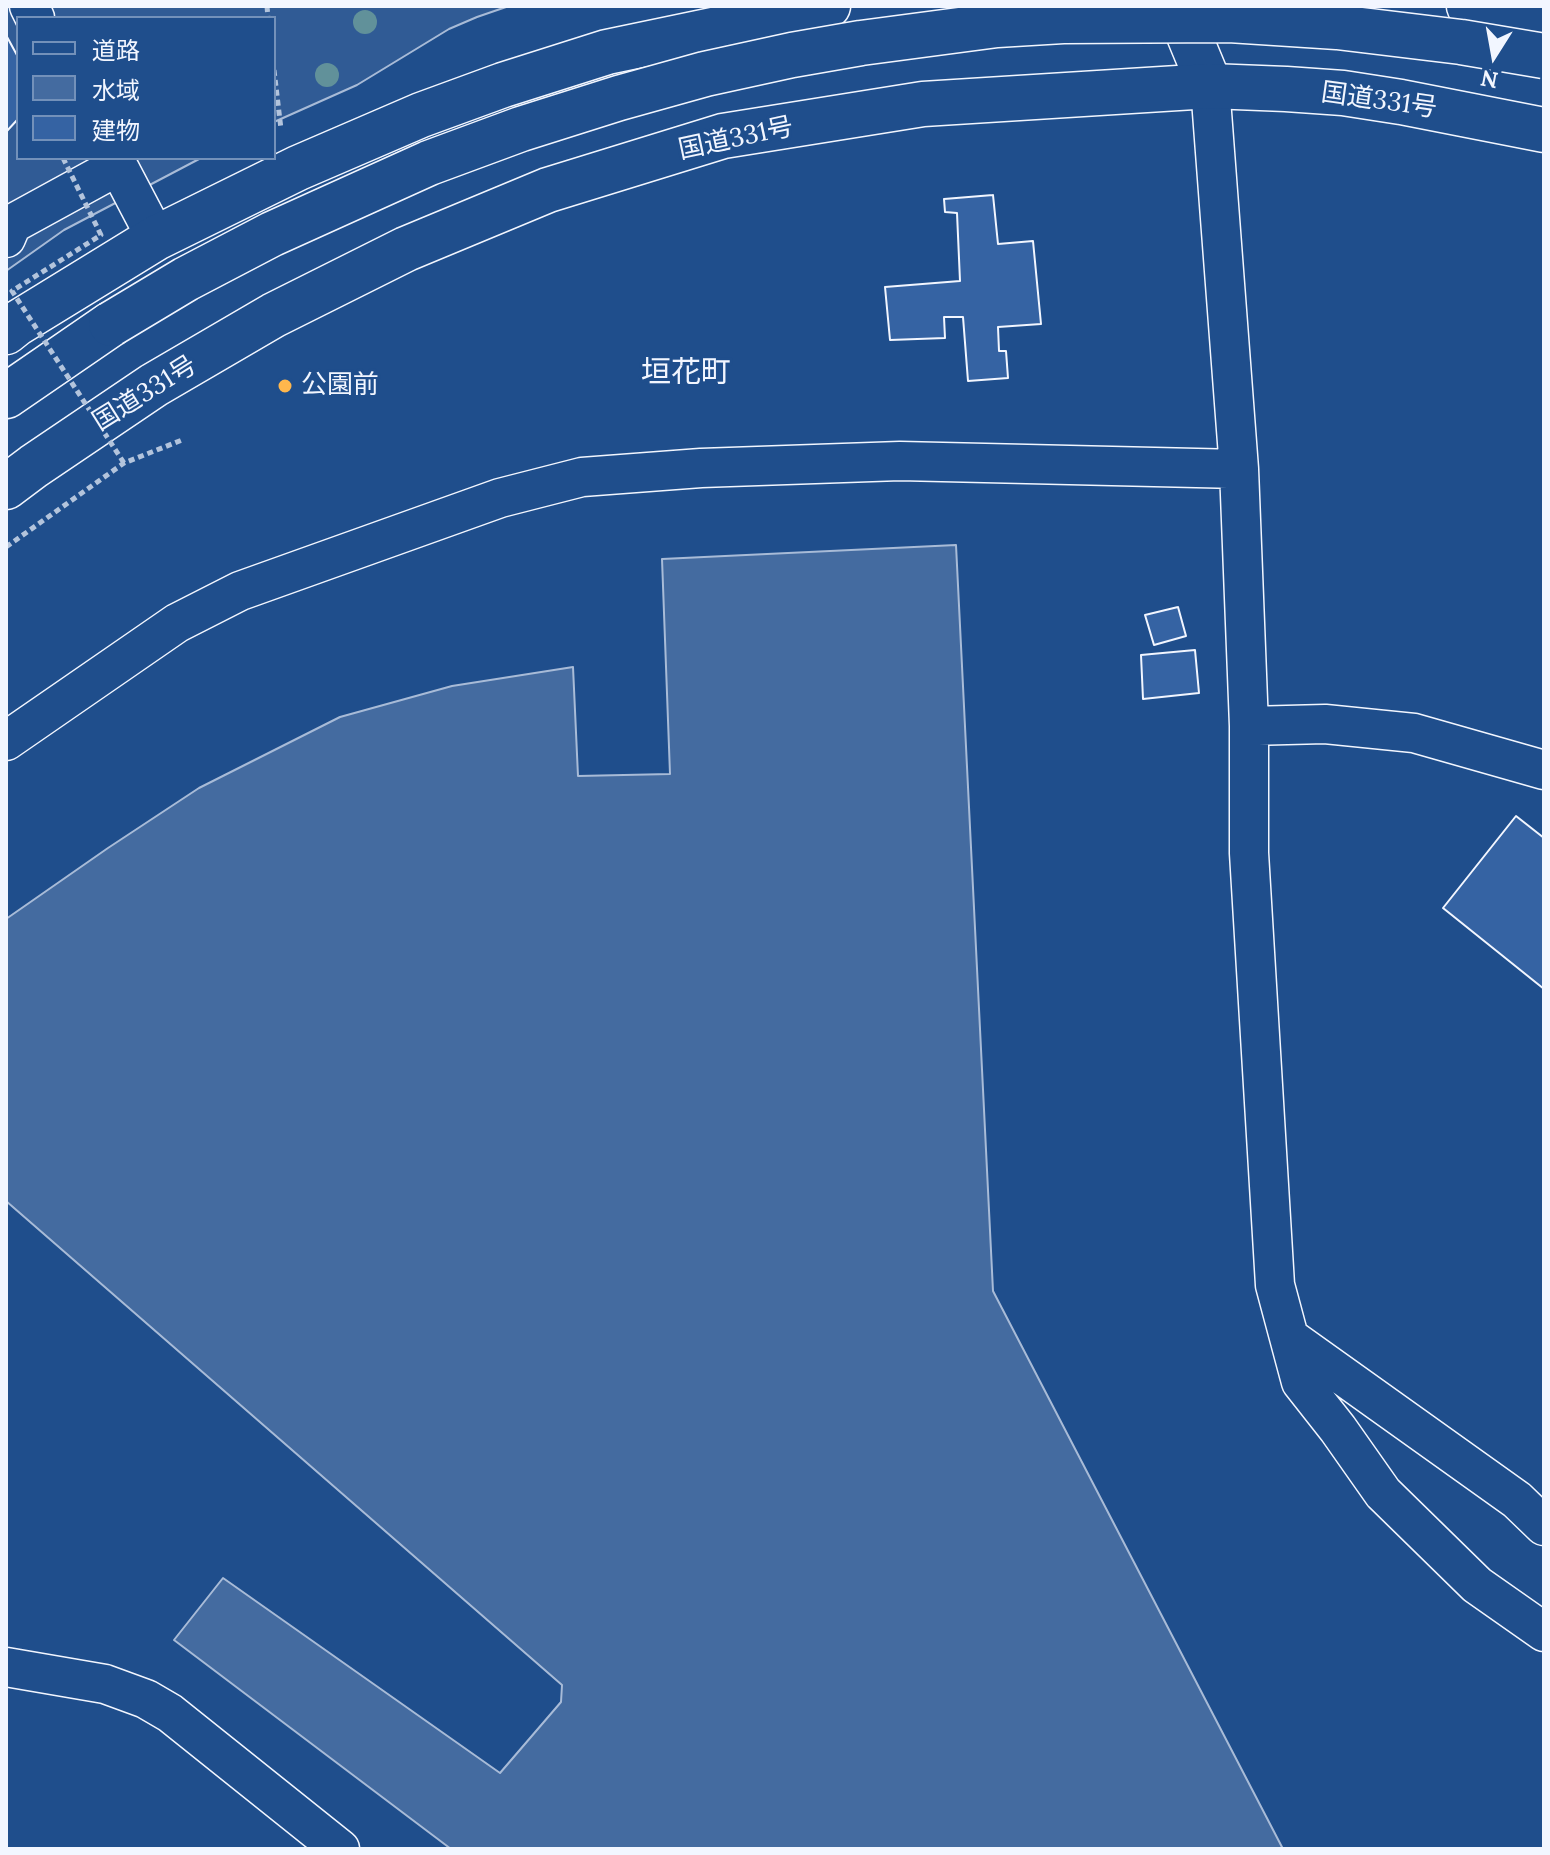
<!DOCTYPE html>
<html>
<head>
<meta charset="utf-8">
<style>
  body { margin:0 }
  #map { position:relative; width:1550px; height:1855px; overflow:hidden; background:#1f4e8c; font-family:Lora,"Noto Sans JP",serif }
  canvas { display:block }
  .frame { position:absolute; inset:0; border:8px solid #f2f6ff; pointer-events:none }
  .legend { position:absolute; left:16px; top:16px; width:260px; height:144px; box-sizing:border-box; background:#1f4e8c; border:2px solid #7391ba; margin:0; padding:10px 14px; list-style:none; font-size:24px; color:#f2f6ff }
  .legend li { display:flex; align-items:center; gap:16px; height:40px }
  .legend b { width:40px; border:2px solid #7391ba }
  .north { position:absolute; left:1454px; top:16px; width:80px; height:80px; -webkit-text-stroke:6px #1f4e8c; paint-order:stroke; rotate:191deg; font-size:22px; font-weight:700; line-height:32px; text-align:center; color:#f2f6ff }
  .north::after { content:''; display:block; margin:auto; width:28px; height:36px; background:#f2f6ff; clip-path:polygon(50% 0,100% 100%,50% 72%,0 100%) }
</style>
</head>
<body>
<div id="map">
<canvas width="1550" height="1855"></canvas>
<div class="frame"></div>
<ul class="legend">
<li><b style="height:10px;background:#1f4e8c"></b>道路</li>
<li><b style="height:22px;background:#446ba0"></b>水域</li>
<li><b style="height:22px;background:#3563a3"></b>建物</li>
</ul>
<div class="north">N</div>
</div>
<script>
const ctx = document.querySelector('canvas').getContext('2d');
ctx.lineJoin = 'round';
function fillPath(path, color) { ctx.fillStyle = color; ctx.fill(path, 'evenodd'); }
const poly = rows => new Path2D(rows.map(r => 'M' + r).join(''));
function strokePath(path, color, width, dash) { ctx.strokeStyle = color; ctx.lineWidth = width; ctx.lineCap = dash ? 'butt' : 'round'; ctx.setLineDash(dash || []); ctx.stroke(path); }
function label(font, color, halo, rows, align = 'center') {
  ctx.font = font + ' Lora,"Noto Sans JP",serif'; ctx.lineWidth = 6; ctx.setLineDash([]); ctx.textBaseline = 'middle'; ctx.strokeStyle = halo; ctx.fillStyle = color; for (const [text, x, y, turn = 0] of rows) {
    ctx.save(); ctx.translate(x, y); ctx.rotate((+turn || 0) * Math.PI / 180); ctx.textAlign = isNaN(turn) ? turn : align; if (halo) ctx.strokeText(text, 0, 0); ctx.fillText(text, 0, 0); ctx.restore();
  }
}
const built = poly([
  [6,6,509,6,477,17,449,29,357,85,274,122,274,18,18,18,18,158,201,158,64,230,6,271,6,6]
]);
fillPath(built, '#305b95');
strokePath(built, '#a8bbd7', 2);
const water = poly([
  [956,545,993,1291,1283,1849,451,1849,174,1640,223,1578,500,1773,561,1702,562,1685,6,1201,6,919,108,848,199,788,340,717,452,686,573,667,578,776,670,774,662,559,956,545]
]);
fillPath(water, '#446ba0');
strokePath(water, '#a8bbd7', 2);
const building = poly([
  [6,35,18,57,18,119,6,132,6,35],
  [993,195,998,244,1033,241,1041,324,998,327,999,351,1006,351,1008,378,968,381,963,317,944,317,945,338,890,340,885,287,960,281,957,213,945,212,944,199,993,195],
  [1178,607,1186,636,1154,645,1145,615,1178,607],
  [1195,650,1199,693,1143,699,1141,655,1195,650],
  [1516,816,1544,838,1544,989,1443,908,1516,816]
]);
fillPath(building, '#3563a3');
strokePath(building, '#f2f6ff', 2);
const minor = poly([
  [29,6,35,18],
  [1210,86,1239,469,1249,726,1249,853,1275,1285,1301,1382,1338,1429,1383,1493,1477,1585,1544,1632],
  [114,158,156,238],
  [6,238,12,224,118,166],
  [1249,726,1325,724,1414,733,1544,770],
  [6,741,177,623,240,591,500,498,582,477,701,468,900,461,1239,469],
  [1290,1338,1517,1500,1544,1526],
  [6,1667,105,1684,146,1699,170,1713,340,1849]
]);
const major = poly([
  [1177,6,1210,86]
]);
const highway = poly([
  [1469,6,1544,17],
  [6,332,16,324,156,238,298,168,421,115,503,85,607,52,828,6],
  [6,396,111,324],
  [6,487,34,466,154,385,274,315,406,249,548,190,723,136,923,104,1210,86,1286,89,1343,93,1401,102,1544,130]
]);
strokePath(minor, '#f2f6ff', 41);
strokePath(major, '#f2f6ff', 47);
strokePath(highway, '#f2f6ff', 47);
strokePath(poly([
  [267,6,268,18],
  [274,70,281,129],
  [6,547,124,463,182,440]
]), '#b3c4dc', 5, [6, 4]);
strokePath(minor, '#1f4e8c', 38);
strokePath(major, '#1f4e8c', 44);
strokePath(highway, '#1f4e8c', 44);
const highwayBridge = poly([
  [111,324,186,279,272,234,429,163,521,129,619,98,705,74,792,55,861,43,997,25,1063,21,1229,20,1337,27,1461,42,1544,56]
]);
strokePath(highwayBridge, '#f2f6ff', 47, []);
strokePath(poly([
  [63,158,101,235,12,291,124,463]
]), '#b3c4dc', 5, [6, 4]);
strokePath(highwayBridge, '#1f4e8c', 44);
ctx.fillStyle = '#61919a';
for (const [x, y] of [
  [365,22],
  [327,75]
]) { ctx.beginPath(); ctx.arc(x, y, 12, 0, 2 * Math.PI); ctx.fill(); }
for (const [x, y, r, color] of [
  [285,386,8,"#ffb74d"]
]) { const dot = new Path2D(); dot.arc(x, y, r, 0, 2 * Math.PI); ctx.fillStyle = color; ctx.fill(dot); strokePath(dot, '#1f4e8c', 3); }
label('26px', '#f2f6ff', '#1f4e8c', [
  ["国道331号",1379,101,8],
  ["国道331号",736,139,-12],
  ["国道331号",145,394,-32]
]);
label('26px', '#f2f6ff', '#1f4e8c', [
  ["公園前",301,386]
], 'left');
label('30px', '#f2f6ff', '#1f4e8c', [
  ["垣花町",686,373]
]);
</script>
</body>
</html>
